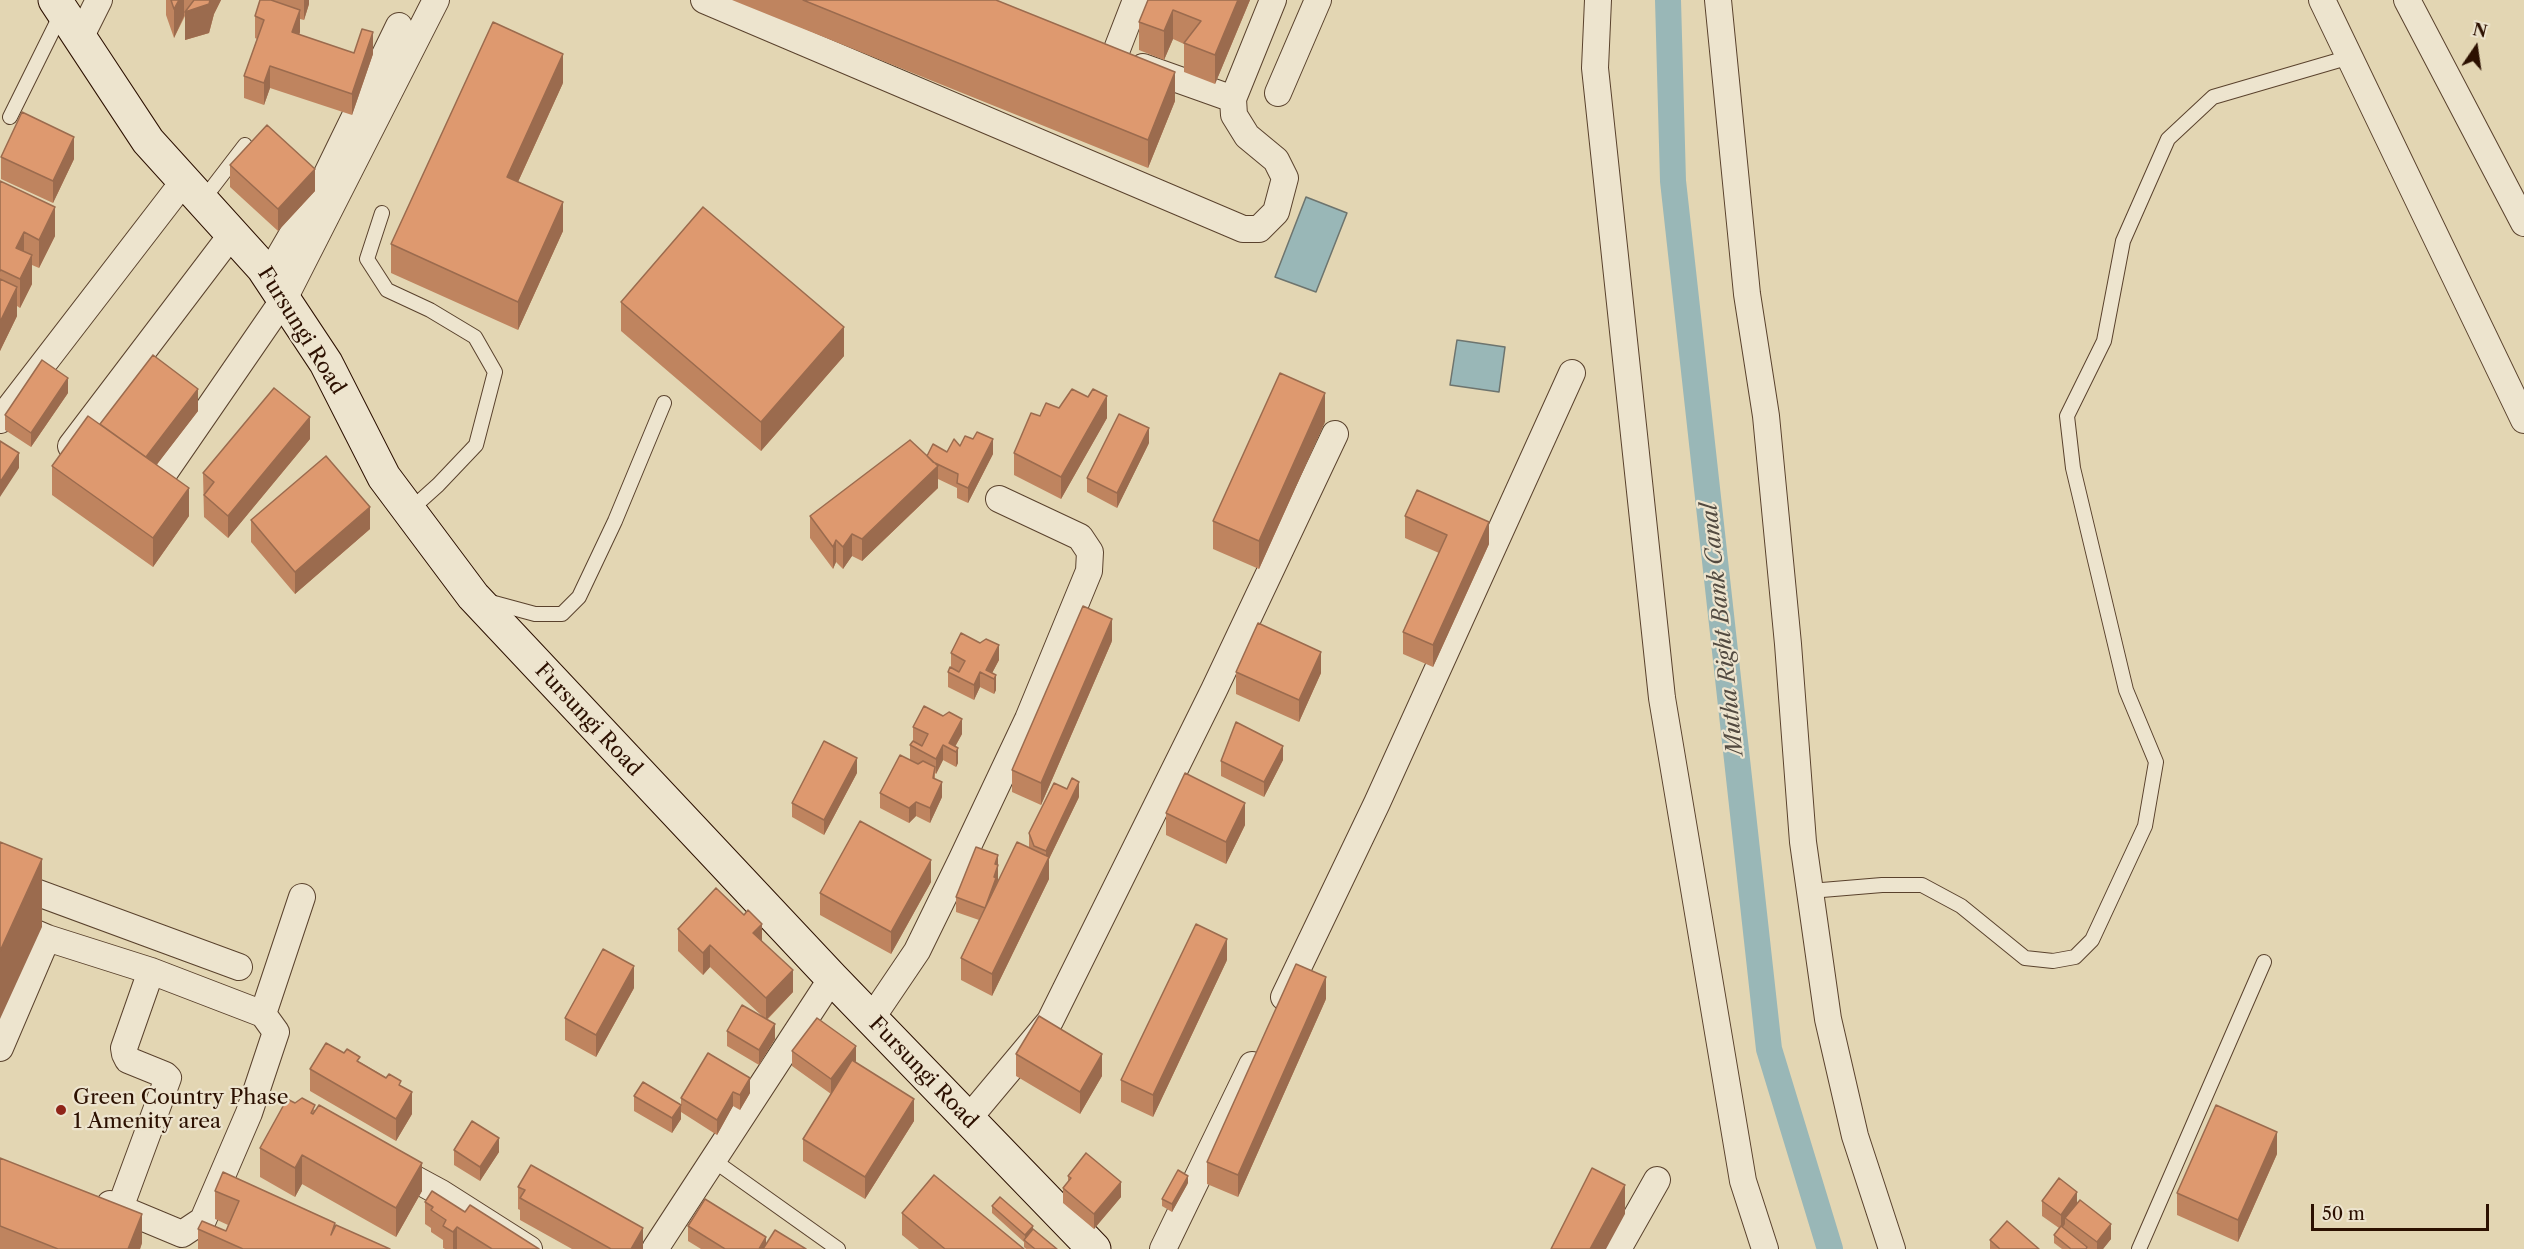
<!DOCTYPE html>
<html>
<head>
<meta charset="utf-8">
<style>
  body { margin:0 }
  #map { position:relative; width:2524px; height:1249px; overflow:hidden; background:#e3d6b3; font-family:"Libre Caslon Text",serif }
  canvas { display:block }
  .north { position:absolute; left:2446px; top:18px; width:60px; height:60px; -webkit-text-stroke:4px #ede4ce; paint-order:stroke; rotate:13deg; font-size:16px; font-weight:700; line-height:24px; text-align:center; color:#2c1000 }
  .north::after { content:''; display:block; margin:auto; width:21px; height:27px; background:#2c1000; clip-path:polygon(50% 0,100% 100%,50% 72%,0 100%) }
  .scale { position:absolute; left:2311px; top:1204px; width:178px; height:27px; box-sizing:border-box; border:3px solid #2c1000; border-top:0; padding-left:8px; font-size:18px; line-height:21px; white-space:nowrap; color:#2c1000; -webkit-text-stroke:4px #ede4ce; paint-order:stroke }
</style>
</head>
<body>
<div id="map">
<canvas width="2524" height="1249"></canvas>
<div class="north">N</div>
<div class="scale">50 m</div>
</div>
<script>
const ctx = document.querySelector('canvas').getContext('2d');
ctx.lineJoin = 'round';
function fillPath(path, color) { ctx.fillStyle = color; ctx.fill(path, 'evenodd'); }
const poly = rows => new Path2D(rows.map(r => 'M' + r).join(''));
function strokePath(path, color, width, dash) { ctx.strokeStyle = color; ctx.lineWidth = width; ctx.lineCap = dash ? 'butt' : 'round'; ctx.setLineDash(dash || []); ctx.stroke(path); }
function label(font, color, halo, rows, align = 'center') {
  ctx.font = font + ' "Libre Caslon Text",serif'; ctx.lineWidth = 4.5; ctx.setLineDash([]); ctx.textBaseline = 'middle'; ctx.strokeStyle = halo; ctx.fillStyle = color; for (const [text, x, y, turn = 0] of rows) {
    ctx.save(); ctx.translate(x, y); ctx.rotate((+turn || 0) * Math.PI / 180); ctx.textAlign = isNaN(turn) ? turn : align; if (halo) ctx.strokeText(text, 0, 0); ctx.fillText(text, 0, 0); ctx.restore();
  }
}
const water = poly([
  [1306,197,1347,213,1316,292,1275,277,1306,197],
  [1457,340,1505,347,1499,392,1450,385,1457,340]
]);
fillPath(water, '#99b7b7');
strokePath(water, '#6d746e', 1.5);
strokePath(poly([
  [1668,0,1673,181,1769,1049,1830,1249]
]), '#99b7b7', 26);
const lane = poly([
  [10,117,62,12],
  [202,201,245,145],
  [382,213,367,259,387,290,430,310,475,337,495,372,476,445,438,485,409,511],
  [487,601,535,614,562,614,579,597,615,521,664,403],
  [1810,891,1882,885,1922,885,1961,906,2025,958,2053,961,2075,957,2092,940,2145,826,2156,762,2126,690,2073,468,2067,416,2104,341,2123,241,2168,139,2213,97,2350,57],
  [713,1160,838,1249],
  [2139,1249,2264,962]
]);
const street = poly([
  [704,0,1243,229,1259,229,1276,212,1285,178,1276,160,1247,136,1234,115,1233,99,1273,0],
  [1598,0,1595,68,1662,698,1743,1181,1765,1249],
  [1718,0,1747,294,1766,416,1788,644,1803,842,1828,1019,1855,1136,1892,1249],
  [2322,0,2524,420],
  [2407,0,2524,223],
  [80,38,99,0],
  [1114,57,1136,0],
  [1143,67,1233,99],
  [1278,93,1318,0],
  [268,276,326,176,399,26],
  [0,420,184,181],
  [71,446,232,234],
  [158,482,284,299,436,0],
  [0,879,239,967],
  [0,918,47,938,151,971,263,1014,276,1032,249,1113,203,1220,182,1234,110,1204],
  [1284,997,1377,803,1572,373],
  [263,1014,302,897],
  [871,1019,917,951,961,861,1028,719,1089,571,1090,552,1080,537,999,499],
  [0,1048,47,938],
  [968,1119,1050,1021,1214,690,1335,434],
  [391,1166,441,1193,529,1249],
  [120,1208,168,1078,165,1075,128,1060,125,1054,124,1048,151,971],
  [655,1249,832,978],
  [1163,1249,1252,1065],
  [1618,1249,1657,1180]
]);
const secondary = poly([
  [55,0,148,141,263,268,326,363,384,477,473,596,832,978,1094,1249]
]);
strokePath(lane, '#5a422d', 16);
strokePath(street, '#5a422d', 28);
strokePath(secondary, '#2c1000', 35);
strokePath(lane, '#ede4ce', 14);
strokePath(street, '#ede4ce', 26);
strokePath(secondary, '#ede4ce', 33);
fillPath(poly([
  [166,0,221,0,214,14,209,33,185,40,185,16,174,38,166,15],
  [260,0,309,0,309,4,304,20,300,19,300,32,299,35,354,53,373,54,352,115,270,88,264,105,244,98,244,76,257,39,255,38,255,16],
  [732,0,996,0,1175,101,1148,168],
  [1148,0,1250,0,1215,84,1184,72,1184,44,1173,39,1164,60,1139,50,1139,22],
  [563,83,518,182,563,231,518,330,391,273,391,244],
  [1,157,74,159,53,203,1,179],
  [230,165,315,191,278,231,230,187],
  [0,181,55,236,39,268,32,265,32,284,20,308,17,306,17,316,0,351],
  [621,302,844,356,761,451,621,331],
  [68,393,31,447,5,430,5,415],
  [1059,408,1107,418,1061,499,1014,475,1014,453,1040,416],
  [198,411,157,464,189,516,153,567,52,495,52,466,100,424],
  [1325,422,1259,569,1213,549,1213,521],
  [310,439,228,538,204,517,203,473],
  [1149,443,1117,508,1087,492,1087,478],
  [960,446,993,454,968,503,957,498,957,488,938,479,938,488,862,561,852,556,843,569,836,562,833,569,810,538,810,516,927,456,947,452],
  [1405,516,1489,544,1433,667,1403,654,1403,632,1439,553,1405,538],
  [251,520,370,529,295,594,251,542],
  [1112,641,1041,805,1012,792,1012,770],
  [951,653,999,660,992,673,996,675,996,690,994,694,980,687,974,700,948,687,948,672,951,668],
  [1236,672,1321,673,1299,722,1236,694],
  [943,716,962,734,955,747,958,748,958,763,956,767,943,760,936,774,935,773,935,779,942,797,930,823,916,816,909,823,880,808,880,793,910,760,910,745,913,741,913,727],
  [1283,760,1264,797,1221,776,1221,761],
  [857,773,824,835,792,817,792,803],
  [1079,797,1049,859,1049,879,992,996,961,980,961,958,979,920,956,912,956,897,998,855,998,880,1029,848,1029,833],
  [1166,813,1245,825,1226,864,1166,835],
  [931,882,891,954,820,915,820,893],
  [678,929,762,941,793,992,767,1020,775,1039,759,1065,727,1046,727,1031,763,1017,710,967,703,975,678,951],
  [1227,960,1153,1117,1121,1102,1121,1080],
  [634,988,596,1057,565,1040,565,1018],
  [1326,999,1238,1197,1207,1184,1207,1162],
  [792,1051,856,1061,855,1062,914,1121,865,1199,803,1161,803,1139,831,1094,792,1066],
  [708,1053,750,1093,740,1110,733,1106,717,1135,681,1112,681,1098],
  [1016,1054,1102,1076,1080,1114,1016,1076],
  [360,1062,401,1086,412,1114,396,1141,310,1091,310,1069],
  [634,1096,681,1119,672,1133,634,1111],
  [295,1103,315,1110,422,1191,396,1237,302,1184,295,1197,260,1177,260,1148],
  [454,1150,499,1152,480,1181,454,1165],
  [2277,1154,2238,1242,2177,1215,2177,1193],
  [0,1158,142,1243,140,1249,0,1249],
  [1068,1176,1121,1197,1094,1229,1063,1203,1063,1188,1068,1182],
  [1188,1183,1172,1212,1162,1206,1162,1199],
  [518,1187,643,1249,572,1249,520,1220,520,1210,518,1209],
  [215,1191,335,1226,390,1249,198,1249,198,1229,226,1231,228,1225,215,1219],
  [2042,1201,2077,1203,2111,1239,2103,1249,2062,1249,2054,1243,2054,1235,2059,1228,2042,1216],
  [425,1202,465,1212,539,1249,445,1249,443,1248,443,1240,431,1232,431,1228,425,1224],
  [992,1206,1033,1229,1057,1249,1026,1249,1024,1247,1024,1242,992,1213],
  [902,1213,1024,1249,919,1249,902,1235],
  [688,1226,766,1243,806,1249,701,1249,688,1241],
  [1990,1240,2039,1249,1990,1249]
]), '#bf845f');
fillPath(poly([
  [179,0,184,0,184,16,174,38,174,9],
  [210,0,221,0,214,14,209,33,185,40,185,12],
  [304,0,309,0,309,4,304,20],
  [1238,0,1250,0,1215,84,1215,55],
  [300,10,300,32,292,54,292,32],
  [1173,10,1173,39,1164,60,1164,31],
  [373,32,373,54,352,115,352,94],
  [563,54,563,83,507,206,507,177],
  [270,66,270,88,264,105,264,83],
  [1175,72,1175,101,1148,168,1148,140],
  [74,137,74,159,53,203,53,181],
  [315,169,315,191,278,231,278,209],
  [563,202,563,231,518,330,518,302],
  [55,207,55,236,39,268,39,240],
  [24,232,24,261,16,248],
  [32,255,32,284,20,308,20,279],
  [17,287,17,316,0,351,0,322],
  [844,327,844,356,761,451,761,422],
  [68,378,68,393,31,447,31,433],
  [198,389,198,411,145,480,145,458],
  [1325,393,1325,422,1259,569,1259,541],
  [1107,396,1107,418,1061,499,1061,477],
  [310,417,310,439,228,538,228,516],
  [1149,428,1149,443,1117,508,1117,493],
  [993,439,993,454,968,503,968,488],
  [19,453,19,468,0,497,0,482],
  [938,466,938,488,862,561,862,539],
  [189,488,189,516,153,567,153,538],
  [370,507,370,529,295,594,295,572],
  [1489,522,1489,544,1433,667,1433,645],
  [852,534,852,556,843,569,843,547],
  [836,540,836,562,833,569,833,547],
  [1112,619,1112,641,1041,805,1041,783],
  [999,645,999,660,990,677,986,670],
  [1321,652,1321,673,1299,722,1299,700],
  [980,672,980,687,974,700,974,685],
  [996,675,996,690,994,694,994,679],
  [962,719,962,734,953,750,949,743],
  [943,745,943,760,936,774,936,759],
  [1283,746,1283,760,1264,797,1264,782],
  [958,748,958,763,956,767,956,752],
  [857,758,857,773,824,835,824,820],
  [942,782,942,797,930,823,930,808],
  [1079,782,1079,797,1049,859,1049,879,992,996,992,974,1046,864,1046,851],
  [916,802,916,816,909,823,909,808],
  [1245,803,1245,825,1226,864,1226,842],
  [998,855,998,880,985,908,994,877,995,864],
  [42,859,42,927,0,1019,0,951],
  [931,860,931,882,891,954,891,932],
  [762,924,762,946,753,933],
  [1227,939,1227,960,1153,1117,1153,1095],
  [710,945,710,967,703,975,703,953],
  [634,966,634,988,596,1057,596,1035],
  [793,970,793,992,766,1020,766,998],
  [1326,977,1326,999,1238,1197,1238,1175],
  [775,1024,775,1039,759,1065,759,1050],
  [856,1046,856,1061,831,1094,831,1079],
  [1102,1054,1102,1076,1080,1114,1080,1092],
  [750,1078,750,1093,740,1110,740,1095],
  [412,1092,412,1114,396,1141,396,1119],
  [733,1092,733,1106,717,1135,717,1120],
  [914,1099,914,1121,865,1199,865,1177],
  [681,1105,681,1119,672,1133,672,1118],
  [2277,1132,2277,1154,2238,1242,2238,1220],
  [499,1138,499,1152,480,1181,480,1167],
  [302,1155,302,1184,295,1197,295,1168],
  [422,1163,422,1191,396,1237,396,1208],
  [1188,1176,1188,1183,1172,1212,1172,1204],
  [1121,1182,1121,1197,1094,1229,1094,1214],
  [1625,1185,1625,1214,1606,1249,1590,1249],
  [2077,1192,2077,1207,2065,1218,2065,1224,2061,1230,2061,1215],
  [142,1214,142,1243,140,1249,128,1249],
  [2111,1224,2111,1239,2103,1249,2097,1249,2097,1242],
  [1033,1226,1033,1233,1025,1240,1025,1235],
  [457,1227,457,1249,453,1249,453,1232],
  [643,1228,643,1249,631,1249],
  [766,1237,766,1249,759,1249]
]), '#9b6b4e');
const building = poly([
  [171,0,179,0,174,9,171,0],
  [194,0,210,0,209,4,185,12,194,0],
  [260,0,271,0,300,10,292,32,354,53,362,29,373,32,352,94,270,66,264,83,244,76,264,20,255,16,260,0],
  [803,0,996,0,1175,72,1148,140,803,0],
  [1148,0,1238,0,1215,55,1184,43,1201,21,1173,10,1164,31,1139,22,1148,0],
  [493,22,563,54,507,177,563,202,518,302,391,244,493,22],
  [22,112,74,137,53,181,1,157,22,112],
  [267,125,315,169,278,209,230,165,267,125],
  [0,181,55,207,39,240,24,232,16,248,32,255,20,279,1,270,0,271,0,181],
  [703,207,844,327,761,422,621,302,703,207],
  [0,279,17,287,0,322,0,279],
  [153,355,198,389,146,457,100,424,153,355],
  [42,360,68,378,31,433,5,415,42,360],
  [1280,373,1325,393,1259,541,1213,521,1280,373],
  [274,388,310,417,228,516,204,495,214,482,203,473,274,388],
  [1072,389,1088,397,1093,389,1107,396,1061,477,1014,453,1031,413,1040,416,1046,403,1059,408,1072,389],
  [1119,414,1149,428,1117,493,1087,478,1119,414],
  [88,416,189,488,153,538,52,466,88,416],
  [977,432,993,439,968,488,957,483,958,474,933,462,927,456,933,444,947,452,954,439,960,446,965,436,973,439,977,432],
  [910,440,938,466,862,539,852,534,843,547,836,540,833,547,810,516,910,440],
  [0,441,19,453,0,482,0,441],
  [326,456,370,507,295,572,251,520,326,456],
  [1417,490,1489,522,1433,645,1403,632,1447,535,1405,516,1417,490],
  [1083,606,1112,619,1041,783,1012,770,1083,606],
  [1258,623,1321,652,1299,700,1236,672,1258,623],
  [961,633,980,643,986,639,999,645,986,670,996,675,994,679,980,672,974,685,948,672,950,667,959,672,965,661,951,653,961,633],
  [924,706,943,716,949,712,962,719,949,743,958,748,956,752,943,745,936,759,910,745,913,741,922,746,928,734,913,727,924,706],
  [1236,722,1283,746,1264,782,1221,761,1236,722],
  [824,741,857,758,824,820,792,803,824,741],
  [900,755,918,764,923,761,935,767,933,778,942,782,930,808,916,802,909,808,880,793,900,755],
  [1185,773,1245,803,1226,842,1166,813,1185,773],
  [1072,778,1079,782,1046,851,1034,846,1029,833,1054,783,1067,789,1072,778],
  [860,821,931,860,891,932,820,893,860,821],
  [0,842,42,859,0,951,0,842],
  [1017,842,1049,857,992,974,961,958,1017,842],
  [976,847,998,855,995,864,998,865,994,877,996,878,985,908,956,897,976,847],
  [716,888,744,915,748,910,762,924,753,933,793,970,766,998,710,945,703,953,678,929,716,888],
  [1196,924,1227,939,1153,1095,1121,1080,1196,924],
  [603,949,634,966,596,1035,565,1018,603,949],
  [1296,964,1326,977,1238,1175,1207,1162,1296,964],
  [742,1005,775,1024,759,1050,727,1031,742,1005],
  [1039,1016,1102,1054,1080,1092,1016,1054,1039,1016],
  [817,1018,856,1046,831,1079,792,1051,817,1018],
  [326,1043,344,1053,347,1049,360,1057,357,1061,386,1078,389,1074,401,1081,399,1085,412,1092,396,1119,310,1069,326,1043],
  [708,1053,750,1078,740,1095,733,1092,717,1120,681,1098,708,1053],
  [852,1060,914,1099,865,1177,803,1139,852,1060],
  [643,1082,681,1105,672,1118,634,1096,643,1082],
  [302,1098,315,1105,311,1113,313,1114,319,1105,422,1163,396,1208,302,1155,295,1168,260,1148,287,1099,295,1103,302,1098],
  [2216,1105,2277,1132,2238,1220,2177,1193,2216,1105],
  [472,1121,499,1138,480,1167,454,1150,472,1121],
  [1086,1153,1121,1182,1094,1214,1063,1188,1071,1178,1068,1176,1086,1153],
  [0,1158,142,1214,128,1249,58,1249,0,1226,0,1158],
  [531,1165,643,1228,631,1249,611,1249,520,1198,525,1190,518,1187,531,1165],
  [1592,1168,1625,1185,1590,1249,1551,1249,1592,1168],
  [1178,1170,1188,1176,1172,1204,1162,1199,1178,1170],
  [223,1172,335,1223,331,1235,336,1225,390,1249,243,1249,198,1229,202,1221,226,1231,239,1201,215,1191,223,1172],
  [934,1175,1024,1249,945,1249,902,1213,934,1175],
  [2059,1178,2077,1192,2061,1215,2042,1201,2059,1178],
  [432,1191,465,1212,470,1205,539,1249,492,1249,457,1227,453,1232,443,1226,446,1220,431,1210,433,1207,425,1202,432,1191],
  [1000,1197,1033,1226,1025,1235,992,1206,1000,1197],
  [705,1199,766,1237,759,1249,725,1249,688,1226,705,1199],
  [2080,1200,2111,1224,2097,1242,2065,1218,2080,1200],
  [2007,1221,2039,1249,2000,1249,1990,1240,2007,1221],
  [2061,1226,2087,1247,2086,1249,2071,1249,2054,1235,2061,1226],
  [1033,1229,1057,1249,1035,1249,1024,1240,1033,1229],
  [775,1230,806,1249,763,1249,775,1230]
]);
fillPath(building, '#de996f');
strokePath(building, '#9b6b4e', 1.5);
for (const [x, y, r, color] of [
  [61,1110,6,"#8f2418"]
]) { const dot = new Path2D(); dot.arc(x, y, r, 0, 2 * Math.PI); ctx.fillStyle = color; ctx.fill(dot); strokePath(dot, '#ede4ce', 2); }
label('21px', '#2c1000', '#ede4ce', [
  ["Fursungi Road",301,331,58],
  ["Fursungi Road",588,720,47],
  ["Fursungi Road",923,1073,46]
]);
label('21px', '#2c1000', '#ede4ce', [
  ["Green Country Phase",73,1098],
  ["1 Amenity area",73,1122]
], 'left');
label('italic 22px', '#524a40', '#ede4ce', [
  ["Mutha Right Bank Canal",1723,629,-96]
]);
</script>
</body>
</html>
